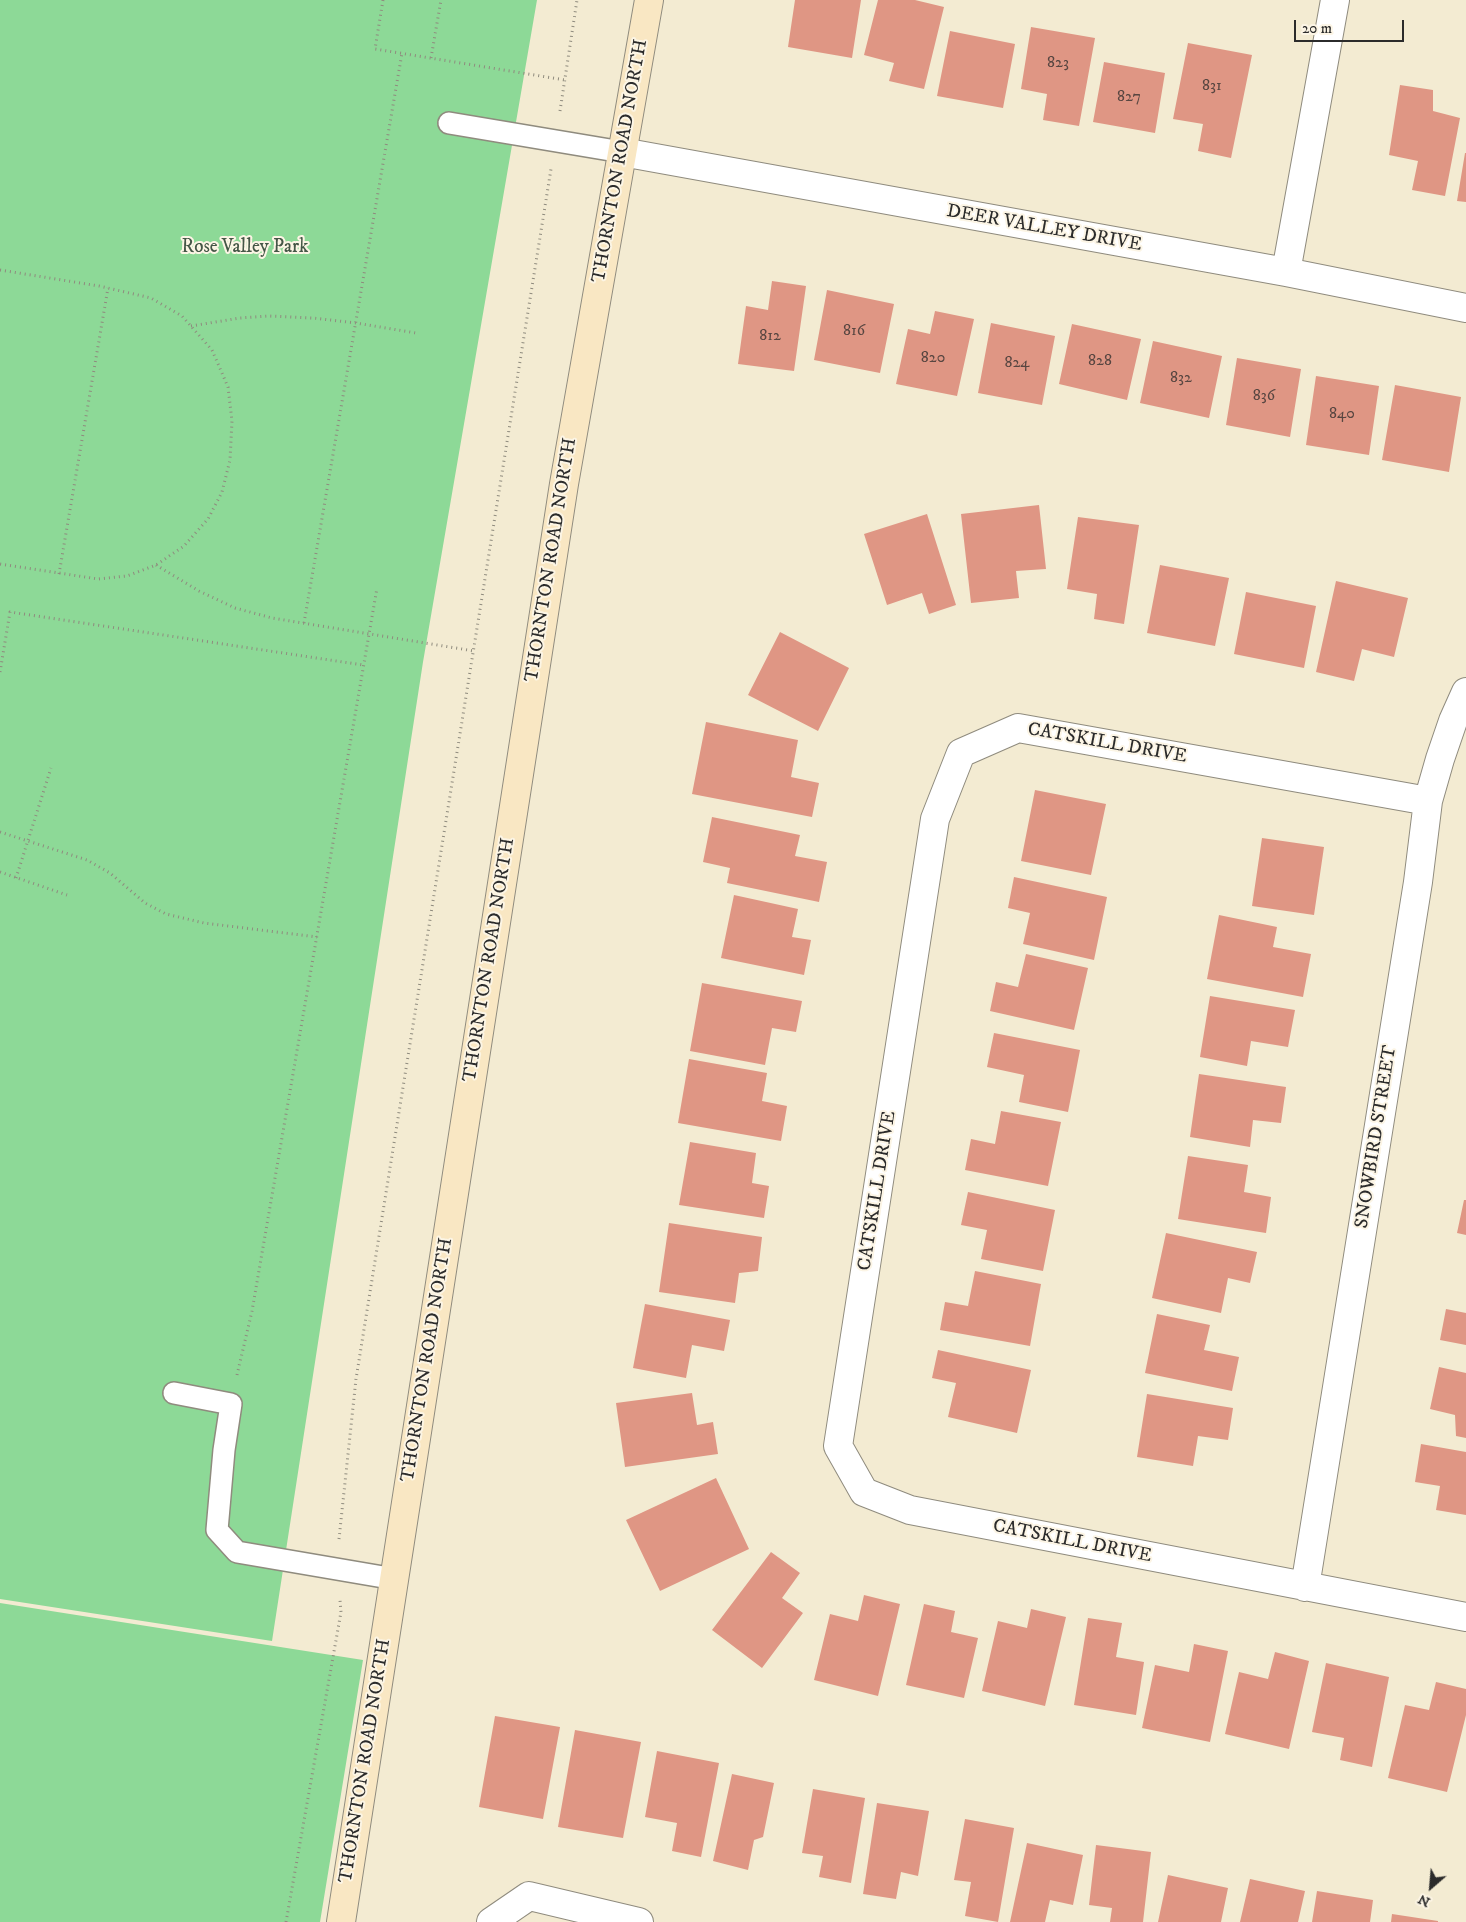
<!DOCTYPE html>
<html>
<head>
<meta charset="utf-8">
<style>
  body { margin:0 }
  #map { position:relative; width:1466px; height:1922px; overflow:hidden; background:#f3ebd2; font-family:"IM FELL DW Pica",serif }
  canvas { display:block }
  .north { position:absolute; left:1406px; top:1862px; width:50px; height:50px; -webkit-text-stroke:4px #fcf5e5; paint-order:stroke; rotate:207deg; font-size:14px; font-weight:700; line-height:20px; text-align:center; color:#2b2b2b }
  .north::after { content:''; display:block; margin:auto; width:18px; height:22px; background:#2b2b2b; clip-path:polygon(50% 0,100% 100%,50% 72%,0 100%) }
  .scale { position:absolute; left:1294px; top:20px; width:110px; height:22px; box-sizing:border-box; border:2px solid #2b2b2b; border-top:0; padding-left:6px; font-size:15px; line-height:18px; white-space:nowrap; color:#2b2b2b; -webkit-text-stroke:4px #fcf5e5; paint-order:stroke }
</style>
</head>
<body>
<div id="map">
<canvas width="1466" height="1922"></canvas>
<div class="north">N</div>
<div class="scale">20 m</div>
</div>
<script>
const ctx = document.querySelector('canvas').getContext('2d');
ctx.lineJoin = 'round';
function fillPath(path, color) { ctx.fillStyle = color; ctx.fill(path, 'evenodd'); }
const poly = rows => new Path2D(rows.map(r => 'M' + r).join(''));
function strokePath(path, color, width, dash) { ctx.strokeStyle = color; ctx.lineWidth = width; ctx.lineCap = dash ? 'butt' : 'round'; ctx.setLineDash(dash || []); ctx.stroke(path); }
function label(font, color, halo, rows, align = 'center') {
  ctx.font = font + ' "IM FELL DW Pica",serif'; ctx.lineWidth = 4; ctx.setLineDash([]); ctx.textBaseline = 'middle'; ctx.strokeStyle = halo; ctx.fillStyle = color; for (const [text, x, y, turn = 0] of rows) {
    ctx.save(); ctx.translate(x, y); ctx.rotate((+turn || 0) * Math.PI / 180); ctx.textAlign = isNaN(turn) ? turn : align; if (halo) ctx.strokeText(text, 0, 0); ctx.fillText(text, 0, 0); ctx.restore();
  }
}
fillPath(poly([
  [0,0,537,0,423,662,272,1641,0,1599],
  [0,1603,363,1660,320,1922,0,1922]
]), '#8dd997');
fillPath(poly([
  [795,0,861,0,852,58,788,47],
  [878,0,915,0,944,7,924,89,889,81,894,63,864,55],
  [1031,27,1095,38,1079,126,1043,120,1047,94,1021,89],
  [950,31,1015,44,1003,108,937,96],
  [1188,43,1252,55,1231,158,1198,151,1203,124,1173,119],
  [1104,62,1165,73,1155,133,1093,122],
  [1400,85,1433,90,1433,111,1460,118,1445,196,1412,190,1418,161,1389,155],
  [1465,153,1466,153,1466,202,1457,201],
  [772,281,806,286,794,371,738,364,746,306,768,310],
  [827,290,894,304,880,373,814,360],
  [935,311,974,319,957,396,896,384,908,329,930,334],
  [991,323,1055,336,1042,405,978,393],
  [1072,324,1141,339,1127,400,1059,384],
  [1153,341,1222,356,1209,418,1140,403],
  [1237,358,1301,369,1290,437,1226,425],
  [1316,376,1379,386,1369,455,1306,445],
  [1395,385,1461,397,1449,472,1382,460],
  [1039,505,1046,569,1016,571,1019,598,971,603,961,514],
  [927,514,956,605,929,614,922,593,887,605,864,534],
  [1078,517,1139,525,1124,624,1094,619,1097,594,1067,589],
  [1160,565,1229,578,1215,646,1147,633],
  [1336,581,1408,598,1394,657,1362,649,1354,681,1316,672],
  [1246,592,1316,606,1304,668,1234,654],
  [780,632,849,668,818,731,748,695],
  [706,722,798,740,791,777,819,783,812,817,692,794],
  [1035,790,1106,804,1091,875,1021,861],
  [712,817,800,835,795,856,827,862,819,902,727,883,730,868,703,862],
  [1262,838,1324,847,1314,915,1252,906],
  [1014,877,1107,897,1094,960,1023,944,1030,913,1008,908],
  [734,895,798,909,792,937,811,940,804,975,721,958],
  [1219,915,1277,927,1273,947,1311,954,1303,997,1207,979],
  [1026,954,1088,968,1074,1030,990,1011,996,982,1018,987],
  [702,983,802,1001,796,1032,772,1028,765,1065,690,1051],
  [1210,996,1295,1010,1288,1047,1251,1041,1247,1066,1200,1057],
  [994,1033,1080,1050,1068,1112,1019,1102,1024,1075,987,1067],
  [689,1059,767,1073,762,1101,787,1106,781,1141,678,1123],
  [1199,1074,1286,1087,1281,1123,1253,1120,1250,1147,1190,1137],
  [1001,1111,1061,1122,1048,1186,965,1170,971,1139,995,1144],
  [690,1142,756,1153,752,1183,769,1186,764,1218,679,1205],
  [1188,1156,1248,1165,1244,1192,1271,1197,1266,1233,1178,1219],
  [968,1192,1055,1210,1043,1271,981,1259,987,1230,961,1225],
  [1464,1200,1466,1200,1466,1235,1457,1233],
  [669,1223,762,1237,758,1271,739,1273,735,1303,659,1292],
  [1166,1233,1257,1252,1250,1283,1228,1278,1221,1313,1152,1298],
  [975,1271,1041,1284,1030,1346,940,1330,945,1302,968,1306],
  [645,1304,730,1320,724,1351,692,1345,686,1378,633,1368],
  [1446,1309,1466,1313,1466,1345,1440,1340],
  [1157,1314,1210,1325,1204,1350,1239,1357,1232,1391,1145,1373],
  [938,1350,1031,1370,1017,1433,948,1417,956,1383,932,1378],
  [1439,1367,1466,1373,1466,1438,1456,1436,1455,1415,1430,1409],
  [692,1393,697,1425,713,1422,718,1454,625,1467,616,1403],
  [1147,1394,1233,1408,1228,1440,1198,1436,1193,1466,1137,1457],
  [1421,1444,1466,1452,1466,1515,1436,1510,1440,1486,1415,1482],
  [716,1478,749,1549,660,1591,626,1520],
  [771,1552,800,1573,782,1598,803,1613,762,1668,712,1630],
  [864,1595,900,1604,878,1696,814,1680,830,1614,858,1621],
  [924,1604,955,1611,951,1632,978,1638,964,1698,906,1685],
  [1031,1609,1066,1617,1045,1706,982,1691,998,1621,1027,1628],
  [1088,1618,1122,1623,1116,1657,1144,1662,1136,1715,1074,1705],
  [1194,1644,1228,1651,1210,1742,1142,1728,1155,1665,1189,1672],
  [1275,1652,1309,1661,1289,1749,1225,1734,1239,1672,1268,1679],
  [1326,1663,1389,1677,1372,1767,1340,1760,1344,1738,1312,1732],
  [1436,1682,1466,1689,1466,1715,1447,1792,1388,1778,1405,1705,1429,1710],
  [495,1716,560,1727,543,1819,479,1807],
  [575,1730,641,1742,623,1838,558,1827],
  [657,1751,719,1763,701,1857,672,1851,677,1823,645,1817],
  [732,1774,774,1783,763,1837,754,1840,748,1870,713,1861],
  [813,1789,865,1798,851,1883,819,1877,823,1856,802,1853],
  [877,1803,929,1811,918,1876,901,1872,896,1899,863,1894],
  [965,1819,1014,1828,998,1922,965,1916,971,1882,954,1880],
  [1027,1843,1083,1855,1073,1905,1050,1900,1045,1922,1010,1922],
  [1096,1845,1151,1852,1143,1922,1110,1922,1112,1908,1089,1905],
  [1168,1875,1228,1888,1221,1922,1158,1922],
  [1250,1879,1305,1891,1298,1922,1240,1922],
  [1317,1891,1373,1900,1370,1922,1312,1922],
  [1392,1914,1438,1921,1438,1922,1391,1922]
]), '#df9684');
const service = poly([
  [449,123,622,152],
  [174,1393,231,1404,224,1450,217,1530,237,1552,395,1579]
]);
const minor = poly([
  [622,152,1286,272,1466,308],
  [1286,272,1335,0],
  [1428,801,1018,728,961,753,935,819,838,1446,864,1492,910,1510,1466,1617],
  [1305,1587,1418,882,1428,801,1440,759,1453,721,1466,692],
  [491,1922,529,1896,639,1922]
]);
const secondary = poly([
  [341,1922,564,484,649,0]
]);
strokePath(service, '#8f8b7e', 24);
strokePath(minor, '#8f8b7e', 30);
strokePath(secondary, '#8f8b7e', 30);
strokePath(poly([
  [383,0,375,49,565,80],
  [431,58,441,0],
  [560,111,577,0],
  [0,270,99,286,151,298,182,316,212,350,228,387,232,421,230,460,222,492,208,519,184,546,156,565,127,576,98,579,0,564],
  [191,326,240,318,268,316,313,318,356,323,416,333],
  [156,565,199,591,235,608,272,618,474,651],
  [59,574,108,288],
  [304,623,402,53],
  [0,672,10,612,363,665],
  [0,832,87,860,110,873,145,903,166,914,204,923,317,937],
  [0,872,67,895],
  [16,878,51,768],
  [237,1375,252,1311,377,588],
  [339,1539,356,1379,551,169],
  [286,1922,341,1612,340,1600]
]), '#8f8b7e', 3, [1, 4]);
strokePath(service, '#fff', 21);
strokePath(minor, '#fff', 28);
strokePath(secondary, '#f9e7c3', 28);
label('16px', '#584641', null, [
  ["823",1058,64],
  ["831",1212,87],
  ["827",1129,98],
  ["816",854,332],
  ["812",770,337],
  ["820",933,359],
  ["828",1100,362],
  ["824",1017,364],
  ["832",1181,379],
  ["836",1264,397],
  ["840",1342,415]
]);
label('19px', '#2b2b2b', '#fcf5e5', [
  ["THORNTON ROAD NORTH",621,161,-80],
  ["DEER VALLEY DRIVE",1044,229,10],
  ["THORNTON ROAD NORTH",552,560,-81],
  ["CATSKILL DRIVE",1107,744,10],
  ["THORNTON ROAD NORTH",490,960,-81],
  ["SNOWBIRD STREET",1377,1137,-81],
  ["CATSKILL DRIVE",878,1191,-81],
  ["THORNTON ROAD NORTH",428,1360,-81],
  ["CATSKILL DRIVE",1072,1542,11],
  ["THORNTON ROAD NORTH",366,1761,-81]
]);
label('19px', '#445646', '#fcf5e5', [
  ["Rose Valley Park",245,248]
]);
</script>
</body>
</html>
